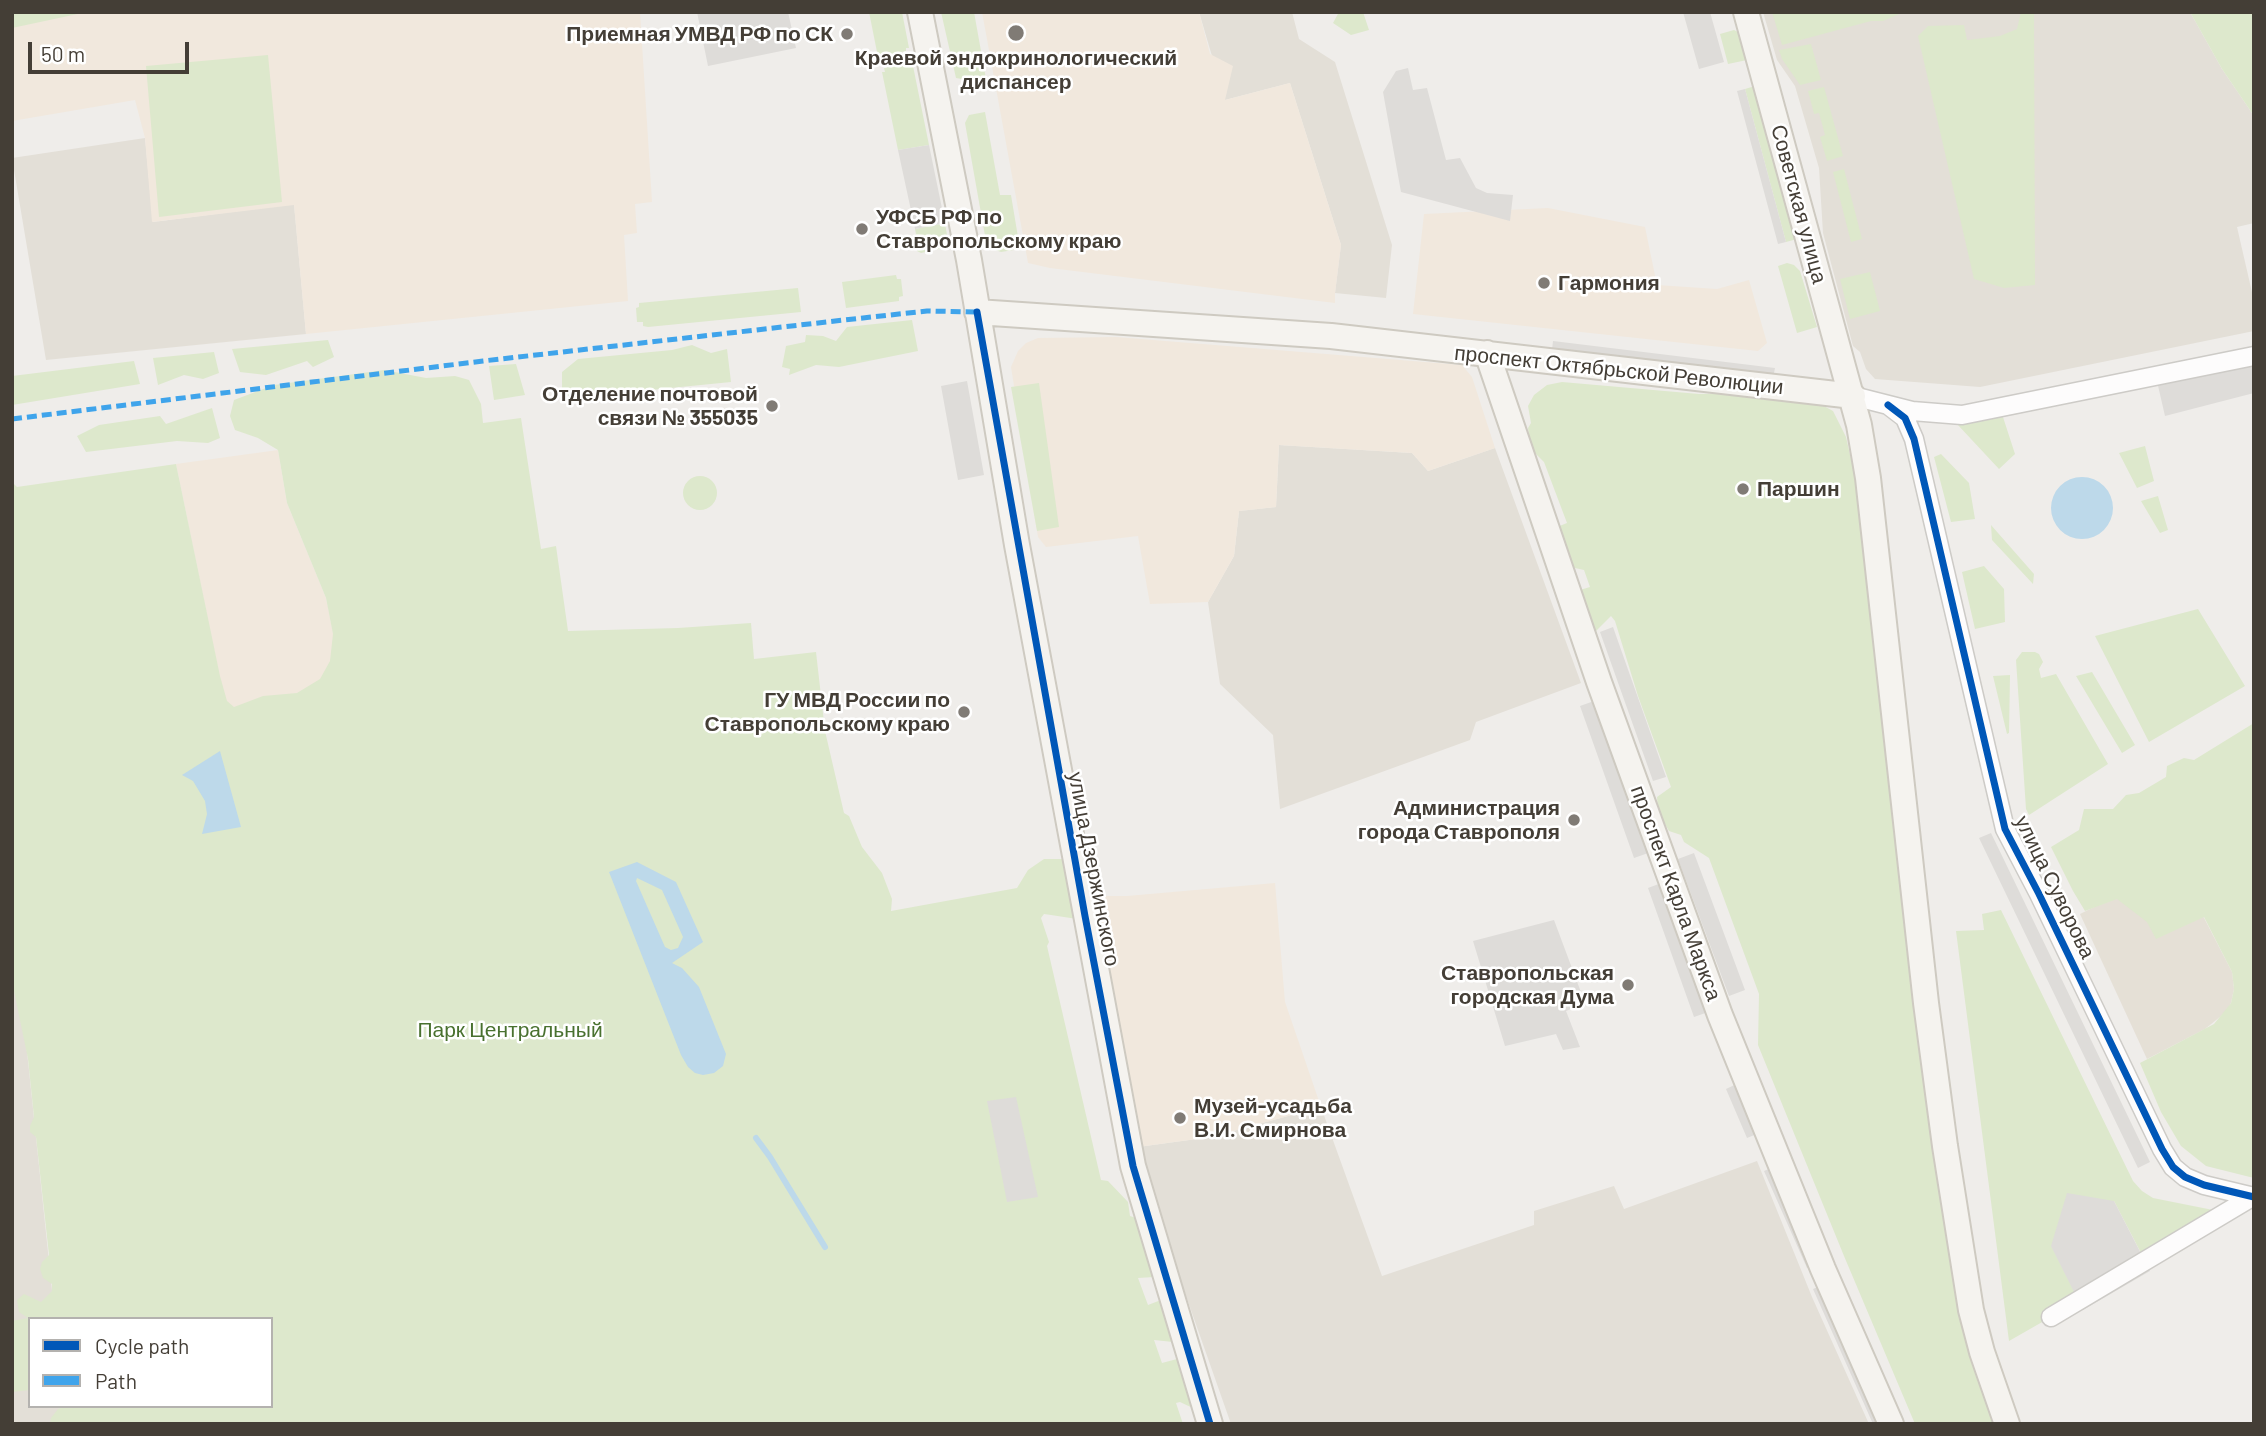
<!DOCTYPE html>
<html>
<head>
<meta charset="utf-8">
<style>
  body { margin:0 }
  #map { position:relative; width:2266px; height:1436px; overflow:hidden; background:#efedea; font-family:Barlow,sans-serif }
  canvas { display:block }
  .frame { position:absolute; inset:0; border:14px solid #443e36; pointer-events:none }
  .legend { position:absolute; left:28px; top:1317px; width:245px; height:91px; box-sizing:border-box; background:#fff; border:2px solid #b4b2af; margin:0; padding:9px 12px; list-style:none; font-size:21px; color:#443e36 }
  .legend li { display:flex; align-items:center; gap:14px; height:35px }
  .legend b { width:35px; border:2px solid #b4b2af }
  .scale { position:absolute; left:28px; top:42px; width:161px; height:32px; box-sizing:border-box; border:4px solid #443e36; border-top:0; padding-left:9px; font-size:21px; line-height:24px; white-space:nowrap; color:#443e36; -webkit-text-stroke:5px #fff; paint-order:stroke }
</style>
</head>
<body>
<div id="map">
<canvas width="2266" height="1436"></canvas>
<div class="frame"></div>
<ul class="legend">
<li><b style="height:9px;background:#0057b8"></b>Cycle path</li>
<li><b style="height:9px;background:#3fa4eb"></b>Path</li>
</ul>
<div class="scale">50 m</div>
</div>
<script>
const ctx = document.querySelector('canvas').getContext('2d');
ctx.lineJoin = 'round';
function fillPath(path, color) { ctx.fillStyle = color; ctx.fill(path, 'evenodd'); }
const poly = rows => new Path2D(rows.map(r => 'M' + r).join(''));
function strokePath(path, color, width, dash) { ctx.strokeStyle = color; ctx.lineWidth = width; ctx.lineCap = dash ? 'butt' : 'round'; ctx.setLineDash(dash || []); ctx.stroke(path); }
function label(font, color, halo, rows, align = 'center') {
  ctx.font = font + ' Barlow,sans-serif'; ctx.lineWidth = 5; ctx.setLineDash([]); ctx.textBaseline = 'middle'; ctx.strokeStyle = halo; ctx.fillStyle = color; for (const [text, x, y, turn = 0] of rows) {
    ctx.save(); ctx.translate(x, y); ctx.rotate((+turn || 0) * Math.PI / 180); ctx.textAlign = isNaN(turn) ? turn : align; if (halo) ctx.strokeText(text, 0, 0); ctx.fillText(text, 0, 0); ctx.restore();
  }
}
fillPath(poly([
  [1199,12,1292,12,1299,39,1335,62,1392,245,1386,298,1335,293,1341,245,1290,83,1225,100],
  [1763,12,2190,12,2222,69,2254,116,2254,223,2237,227,2254,301,2254,331,1980,387,1875,379,1866,369,1860,352,1853,346,1823,233,1819,168,1795,86,1777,60],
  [145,138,153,222,294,204,306,334,46,360,12,158],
  [1279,445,1412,453,1428,471,1495,448,1581,683,1476,722,1470,740,1280,809,1273,735,1220,684,1208,602,1234,556,1239,511,1276,507],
  [12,908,55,1319,30,1319,30,1406,65,1406,66,1424,12,1424],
  [1321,1107,1382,1276,1534,1225,1534,1211,1614,1186,1624,1209,1757,1161,1812,1297,1869,1424,1231,1424,1146,1182,1138,1147,1211,1137]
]), '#e3dfd7');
fillPath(poly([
  [12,12,640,12,652,202,635,204,637,233,624,235,628,301,306,334,294,205,152,222,145,138,135,100,12,121],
  [982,12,1199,12,1210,54,1233,66,1225,100,1290,83,1341,245,1335,293,1335,303,1050,268,1028,263],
  [1548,208,1645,227,1657,285,1717,289,1749,280,1767,343,1758,351,1413,314,1424,214],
  [1116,337,1462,365,1472,377,1495,448,1428,471,1412,453,1279,445,1276,507,1239,511,1234,556,1208,602,1150,604,1138,536,1046,547,1038,537,1011,367,1018,351,1026,343,1038,338],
  [278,450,287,503,326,598,345,692,230,728,176,464],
  [1275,883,1285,1002,1321,1107,1211,1137,1138,1147,1097,896,1127,896]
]), '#f1e8dd');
fillPath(poly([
  [2130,889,2203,916,2232,972,2234,989,2231,1003,2226,1012,2205,1029,2147,1059,2080,914]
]), '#e5e0d6');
fillPath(poly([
  [12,12,87,12,12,28],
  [869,12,902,12,909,48,906,48,906,51,878,57],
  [941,12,974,12,986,79,974,81,956,78],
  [1339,12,1363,12,1369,30,1351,35,1333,23],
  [1772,12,1904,12,1883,21,1871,21,1782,45],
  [2021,12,2034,12,2035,285,2004,288,1974,279,1918,36,1928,26,1964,25,1967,40,2000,36,2017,29],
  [2190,12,2254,12,2254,116,2222,69],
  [1734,30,1740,33,1747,60,1728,64,1720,34],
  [1811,44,1821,80,1800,85,1782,59,1779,50],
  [268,55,282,202,159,217,146,66],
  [910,63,911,66,913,66,929,145,898,150,882,72,885,72,884,68],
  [1755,86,1797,239,1786,242,1745,89],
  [1824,87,1843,156,1827,161,1820,137,1825,135,1819,113,1814,114,1808,91],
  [985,112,1000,195,1011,195,1020,249,1001,252,987,247,965,123,969,115],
  [1844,169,1862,239,1851,242,1833,172],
  [945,223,948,241,941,242,943,248,921,253,917,251,914,235,916,234,915,229],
  [1787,263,1794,265,1800,271,1817,327,1797,333,1778,266],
  [1870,272,1880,311,1850,319,1840,279],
  [896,275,897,279,901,279,903,296,899,297,899,301,846,308,842,282],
  [798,288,801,312,648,327,643,326,643,322,637,322,636,308,639,307,639,303],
  [912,320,918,351,839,367,816,365,789,375,790,369,782,367,786,346,805,342,806,335,823,336,836,341,847,327],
  [328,340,334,357,313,367,307,361,266,375,240,372,232,349],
  [692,345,711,353,727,349,731,382,570,398,562,389,562,372,578,359,672,350],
  [214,352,219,373,203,379,184,375,158,385,153,358],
  [134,361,140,384,12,405,12,376],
  [516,364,525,395,494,400,489,366],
  [384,370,426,378,455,376,469,380,481,404,483,423,521,418,541,549,556,546,568,631,678,628,751,623,754,659,816,652,825,731,844,813,849,816,862,847,882,873,892,899,891,911,1017,888,1028,870,1044,859,1066,859,1090,921,1051,915,1044,914,1041,918,1049,942,1047,946,1101,1180,1108,1181,1128,1202,1130,1216,1145,1221,1154,1277,1138,1278,1148,1305,1161,1300,1173,1342,1154,1340,1162,1363,1177,1359,1187,1362,1199,1411,1180,1402,1176,1403,1183,1424,50,1424,51,1418,58,1409,65,1406,271,1406,271,1319,30,1319,30,1390,12,1392,12,1321,28,1318,19,1312,17,1300,24,1294,41,1302,52,1291,52,1284,43,1278,40,1269,42,1262,49,1255,36,1137,30,1132,30,1126,34,1117,28,1059,12,981,12,482,17,487,176,464,220,676,227,701,234,707,263,696,297,693,320,679,330,661,333,634,326,598,287,503,278,450,258,438,235,430,230,416,234,400,274,385],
  [1562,382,1699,394,1737,393,1749,398,1822,405,1833,411,1846,437,1862,507,1996,1424,1915,1424,1844,1256,1758,1045,1759,994,1709,858,1684,842,1681,835,1669,831,1658,812,1657,797,1671,787,1638,696,1615,621,1611,616,1595,632,1588,632,1580,590,1590,587,1584,570,1575,568,1557,553,1557,527,1567,523,1544,462,1533,451,1529,438,1528,428,1531,423,1528,406,1534,395,1547,385],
  [1039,383,1059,527,1037,531,1011,387],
  [212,408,220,438,208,443,177,441,86,452,77,436,99,425,160,416,166,424],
  [2002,414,2015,454,1999,469,1957,424],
  [2145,446,2154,481,2137,488,2119,453],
  [1941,454,1969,483,1975,519,1951,522,1934,457],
  '683 493a17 17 0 1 1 34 0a17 17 0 1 1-34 0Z',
  [2158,496,2168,530,2160,533,2141,501],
  [1991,525,2034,574,2033,584,1992,540],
  [1984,566,2004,589,2005,622,1975,629,1962,572],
  [2198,609,2245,686,2149,742,2095,636],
  [2022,652,2035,652,2039,654,2043,662,2039,669,2041,678,2056,674,2108,764,2029,815,2026,809,2016,660],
  [2092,672,2135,745,2122,753,2076,676],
  [2010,675,2009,733,2007,734,1993,676],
  [2254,723,2254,1178,2206,1166,2181,1146,2161,1112,2140,1063,2214,1024,2231,1003,2234,989,2232,972,2204,917,2156,939,2147,922,2117,899,2085,911,2073,891,2051,847,2079,830,2084,809,2113,809,2126,795,2139,793,2166,777,2167,766,2184,758,2194,760],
  [2001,910,2133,1181,2142,1191,2153,1198,2218,1211,2141,1253,2114,1201,2079,1301,2009,1341,1956,931,1984,930,1982,914]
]), '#dde8cc');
fillPath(poly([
  [697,12,788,12,796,48,708,66],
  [1683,12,1710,12,1724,62,1699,69],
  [1408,68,1413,90,1427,88,1446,160,1460,158,1476,188,1487,193,1513,195,1510,221,1401,192,1383,92,1396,71],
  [1745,89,1786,242,1778,244,1737,91],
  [929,145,945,223,915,229,898,150],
  [1553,341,1775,368,1773,378,1552,350],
  [2254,356,2254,393,2165,416,2156,377],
  [967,381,984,475,958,480,941,386],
  [1613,627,1666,777,1653,781,1600,632],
  [1597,700,1651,852,1634,858,1580,706],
  [1991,833,2150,1162,2138,1168,1979,838],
  [1694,853,1745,990,1729,996,1678,859],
  [1664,882,1711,1011,1694,1017,1648,888],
  [1554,920,1585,1003,1566,1011,1580,1047,1563,1050,1556,1034,1505,1046,1473,941],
  [1743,1081,1764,1131,1747,1138,1726,1089],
  [1016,1097,1038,1197,1007,1202,987,1101],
  [1776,1166,1818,1263,1807,1268,1764,1171],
  [2067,1193,2114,1201,2150,1271,2083,1310,2051,1246],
  [1827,1283,1889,1424,1873,1424,1813,1289]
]), '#dedcd9');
fillPath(poly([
  '2051 508a31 31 0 1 1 62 0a31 31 0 1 1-62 0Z',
  [220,751,241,827,202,834,207,814,205,801,193,781,182,775],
  [637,862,676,882,703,942,672,963,682,968,699,987,726,1054,723,1066,714,1073,703,1075,695,1073,688,1067,681,1055,609,872],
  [637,878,662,890,683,937,678,948,671,950,665,947,636,881]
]), '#bdd9ea');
strokePath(poly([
  [756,1138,770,1157,825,1247]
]), '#bdd9ea', 6);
const street = poly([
  [1853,396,1912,411,1962,415,2254,356],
  [1888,405,1905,418,1914,439,2005,829,2039,894,2162,1149,2173,1167,2185,1177,2204,1185,2254,1197],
  [2051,1317,2252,1197]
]);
const secondary = poly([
  [920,12,969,260,1017,545,1133,1166,1210,1424],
  [1746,12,1859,425,1868,478,1926,1003,1945,1146,1971,1310,1982,1352,2007,1424],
  [977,312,1331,336,1853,396],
  [1487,353,1599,682,1720,1015,1823,1269,1891,1424]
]);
strokePath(street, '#cdcbc7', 21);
strokePath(secondary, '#cecac1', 28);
strokePath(street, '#fdfcfc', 18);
strokePath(secondary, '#f5f3ef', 24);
strokePath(poly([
  [12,419,483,361,844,320,927,311,977,312]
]), '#3fa4eb', 5, [10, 5]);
strokePath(poly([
  [977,312,1085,916,1133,1166,1210,1424],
  [1888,405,1905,418,1914,439,2005,829,2039,894,2162,1149,2173,1167,2185,1177,2204,1185,2254,1197]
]), '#0057b8', 7);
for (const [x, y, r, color] of [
  [1016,33,9,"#807b75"],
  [847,34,7,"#807b75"],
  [862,229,7,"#807b75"],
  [1544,283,7,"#807b75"],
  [772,406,7,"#807b75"],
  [1743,489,7,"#807b75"],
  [964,712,7,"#807b75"],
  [1574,820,7,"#807b75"],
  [1628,985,7,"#807b75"],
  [1180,1118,7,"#807b75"]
]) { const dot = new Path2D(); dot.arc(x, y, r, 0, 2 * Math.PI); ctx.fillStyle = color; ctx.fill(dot); strokePath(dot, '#fff', 2.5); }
label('bold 21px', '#443e36', '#fff', [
  ["Приемная УМВД РФ по СК",833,34],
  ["Краевой эндокринологический",1016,58,"center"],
  ["диспансер",1016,82,"center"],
  ["УФСБ РФ по",876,217,"left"],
  ["Ставропольскому краю",876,241,"left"],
  ["Гармония",1558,283,"left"],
  ["Отделение почтовой",758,394],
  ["связи № 355035",758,418],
  ["Паршин",1757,489,"left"],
  ["ГУ МВД России по",950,700],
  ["Ставропольскому краю",950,724],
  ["Администрация",1560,808],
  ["города Ставрополя",1560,832],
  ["Ставропольская",1614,973],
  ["городская Дума",1614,997],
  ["Музей-усадьба",1194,1106,"left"],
  ["В.И. Смирнова",1194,1130,"left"]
], 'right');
label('21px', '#443e36', '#fff', [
  ["Советская улица",1799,204,75],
  ["проспект Октябрьской Революции",1619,370,6],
  ["улица Дзержинского",1094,869,79],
  ["улица Суворова",2055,887,64],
  ["проспект Карла Маркса",1676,893,70]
]);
label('21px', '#49712f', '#fff', [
  ["Парк Центральный",510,1030]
]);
</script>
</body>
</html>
